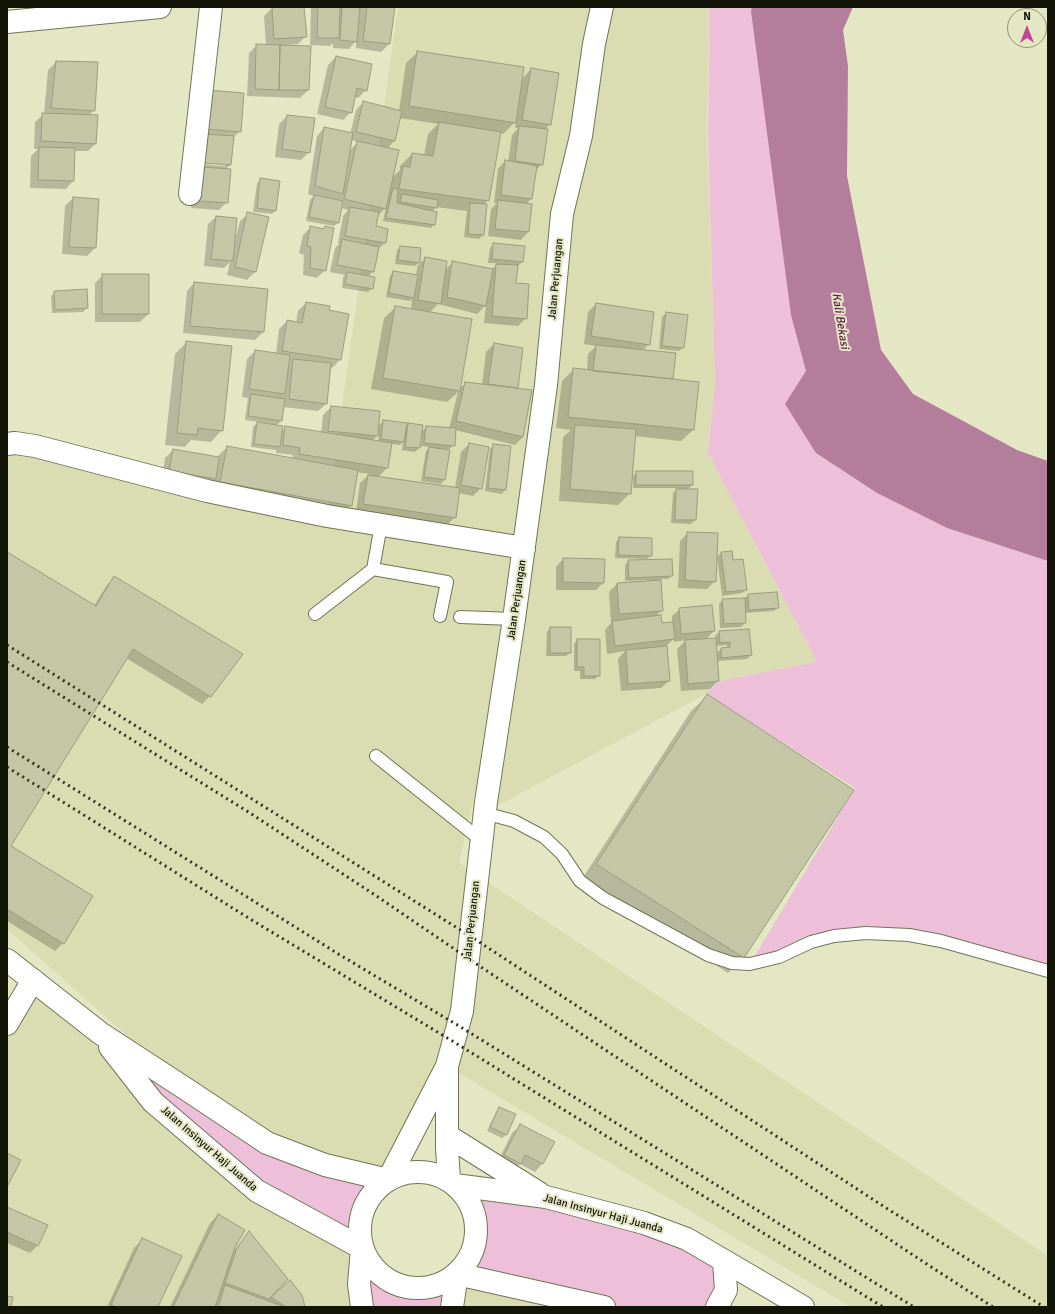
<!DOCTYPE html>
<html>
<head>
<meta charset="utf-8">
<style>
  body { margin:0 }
  #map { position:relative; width:1055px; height:1314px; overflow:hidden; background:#e4e7c4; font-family:Signika,sans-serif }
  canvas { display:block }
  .frame { position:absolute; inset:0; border:8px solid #131408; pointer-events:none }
  .north { position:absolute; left:1007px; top:8px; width:40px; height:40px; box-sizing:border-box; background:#e4e7c4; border:1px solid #909379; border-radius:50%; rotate:0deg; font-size:11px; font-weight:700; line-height:16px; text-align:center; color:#131408 }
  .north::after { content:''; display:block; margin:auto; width:14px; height:18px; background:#c24695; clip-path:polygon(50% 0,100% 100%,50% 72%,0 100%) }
</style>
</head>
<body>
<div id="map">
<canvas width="1055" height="1314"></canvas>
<div class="frame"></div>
<div class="north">N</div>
</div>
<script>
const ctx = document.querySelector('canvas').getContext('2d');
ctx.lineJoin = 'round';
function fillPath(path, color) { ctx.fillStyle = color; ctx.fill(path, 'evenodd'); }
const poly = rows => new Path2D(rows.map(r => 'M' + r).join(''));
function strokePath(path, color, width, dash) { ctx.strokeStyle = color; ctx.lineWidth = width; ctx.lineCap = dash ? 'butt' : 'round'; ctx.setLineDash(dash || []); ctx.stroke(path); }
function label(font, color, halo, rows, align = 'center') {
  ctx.font = font + ' Signika,sans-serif'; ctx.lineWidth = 4; ctx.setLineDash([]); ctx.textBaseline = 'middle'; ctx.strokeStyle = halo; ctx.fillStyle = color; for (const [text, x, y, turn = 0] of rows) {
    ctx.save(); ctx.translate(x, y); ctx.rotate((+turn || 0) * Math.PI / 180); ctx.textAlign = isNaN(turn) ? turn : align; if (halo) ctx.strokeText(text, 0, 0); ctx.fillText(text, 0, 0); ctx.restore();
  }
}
fillPath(poly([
  [398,7,710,7,707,122,715,385,708,453,817,662,719,681,706,694,484,813,513,627,459,863,1048,1256,1048,1307,851,1307,447,1066,388,1180,325,1165,189,1091,7,929,7,444,327,514],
  [33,980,362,1248,362,1307,7,1307,7,1025],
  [457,1274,604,1307,452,1307]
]), '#dadcb2');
fillPath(poly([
  [710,7,752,7,751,11,806,371,816,453,877,493,947,528,1048,561,1048,971,941,941,866,933,750,964,855,788,706,694,719,681,817,662,708,453,715,385,708,133],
  [100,1033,267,1143,379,1187,368,1200,362,1213,359,1231,362,1248,377,1272,406,1287,436,1286,457,1274,465,1266,474,1248,477,1235,477,1222,471,1206,465,1194,546,1197,724,1261,717,1307,604,1307,457,1275,452,1307,362,1307,362,1248,257,1191]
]), '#edbfd8');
fillPath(poly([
  [752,7,853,7,843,30,848,66,847,176,881,350,913,394,1017,450,1048,461,1048,561,947,528,877,493,816,453,785,404,806,371,791,315,751,11]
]), '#b37d9b');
fillPath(poly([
  [303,7,306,36,298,44,287,45,288,46,308,90,300,98,247,96,249,53,257,45,266,46,264,16,272,8],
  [311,7,359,7,359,8,361,8,361,7,394,7,389,44,381,52,356,48,356,41,349,49,333,48,333,43,330,46,310,45],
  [418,52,522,79,531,69,550,124,545,130,542,164,535,171,532,198,526,204,528,232,521,240,488,236,491,209,497,203,494,203,498,169,505,161,508,162,512,135,518,128,515,128,516,121,503,134,499,133,488,200,484,205,483,235,479,239,464,237,467,211,436,207,432,212,434,224,431,228,383,221,386,207,377,217,375,227,385,243,377,250,373,271,368,277,372,288,368,292,342,288,343,277,345,275,330,272,335,248,339,244,338,243,343,216,348,210,341,208,338,223,334,226,306,221,310,200,314,196,308,194,317,136,324,128,350,134,356,110,364,102,399,111,406,63],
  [400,118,438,124,428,134,424,156,412,154,400,166,400,170,392,178,387,149,394,141],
  [351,140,358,142,349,151],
  [336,57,366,90,358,98,354,97,351,112,343,120,317,114,328,65],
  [56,62,94,110,89,116,96,143,88,151,74,151,73,181,66,189,30,188,31,156,38,149,34,149,35,122,44,114,48,70],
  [200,99,240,131,233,138,230,165,225,170,227,202,219,210,191,208],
  [198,162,225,164,225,166,198,164],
  [287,116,309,152,301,160,275,157,279,124],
  [261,179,276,210,272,214,253,212,257,183],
  [73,198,98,199,95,248,87,256,62,254,65,206],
  [248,214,255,272,247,280,227,275,230,262,224,268,204,266,208,224,216,217,235,240,240,221],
  [311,227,322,230,325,227,325,270,317,278,303,275,304,255,299,253,303,235],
  [493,244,523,261,519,265,517,265,515,284,526,318,518,326,484,323,486,305,477,314,438,304,430,312,459,389,466,383,482,385,486,352,494,344,522,349,516,389,523,437,515,445,455,430,454,445,449,449,444,480,441,484,421,481,426,451,430,447,421,446,422,439,420,438,419,448,415,452,402,450,403,441,400,445,391,444,387,468,378,477,455,488,461,452,469,444,481,488,473,496,459,493,455,517,447,525,356,512,360,483,370,474,356,472,351,505,339,517,162,479,165,458,173,450,217,457,227,447,292,459,293,455,276,453,276,450,251,447,253,427,257,423,266,425,267,423,245,420,248,398,242,397,247,359,255,351,276,354,279,329,287,321,296,323,298,311,306,303,327,311,340,360,332,368,330,367,326,404,318,411,283,407,281,421,276,426,281,432,285,428,321,433,323,415,331,407,378,427,383,421,405,428,409,424,421,432,427,427,449,429,458,392,447,402,371,389,384,318,396,307,411,309,412,298,410,301,386,297,390,276,393,272,416,276,418,263,415,266,395,264,397,250,401,247,420,249,418,266,425,258,445,270,453,262,492,269,498,263,488,263,490,248],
  [379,434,378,442,372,441],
  [103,275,148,314,140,322,95,322,95,283],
  [194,283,267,290,263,332,255,340,183,333,187,291],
  [55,292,87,308,83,312,52,313,51,296],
  [596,304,649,344,643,350,674,354,672,380,693,430,681,441,634,436,630,493,618,505,559,501,563,437,571,430,556,428,562,381,573,370,587,371,588,354,596,346,584,344,588,312],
  [666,313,683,347,679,351,659,349,662,317],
  [186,343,222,430,211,442,191,440,185,447,165,445,175,354],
  [494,445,505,490,502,494,485,491,490,449],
  [637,472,692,485,687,490,695,520,691,524,671,523,673,493,678,488,633,488,633,476],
  [688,533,715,581,707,589,678,588,680,541],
  [619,538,651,555,647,559,615,558,616,542],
  [731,552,732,561,746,590,742,593,722,596,717,557,721,553],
  [7,553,94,606,107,585,115,577,210,696,202,704,126,658,10,846,63,943,55,951,7,921],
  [563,559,603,583,596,590,556,590,556,567],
  [628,561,672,575,668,579,660,579,662,610,656,616,661,625,672,623,672,616,680,609,714,631,705,640,716,639,715,636,719,632,751,655,747,659,716,661,718,681,710,689,681,691,677,649,686,640,674,642,674,639,666,646,669,681,661,688,621,691,618,659,625,651,607,654,605,630,611,623,609,592,617,584,647,582,647,580,625,581,625,565],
  [727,645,727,648,721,649,716,654,715,646],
  [748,595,778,607,774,611,745,613,745,623,741,627,720,628,719,604,723,600,744,599],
  [550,628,570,653,566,656,546,656,547,632],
  [577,640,599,675,595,679,580,679,580,671,574,671,574,644],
  [707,696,853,790,743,958,728,973,582,879,691,711],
  [499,1108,506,1135,502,1138,487,1131,496,1112],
  [520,1126,542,1164,535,1172,520,1164,512,1171,497,1163,512,1133],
  [7,1208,38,1245,30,1253,7,1243],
  [218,1215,234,1246,232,1253,249,1233,271,1296,304,1307,170,1307,210,1223],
  [142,1240,157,1307,107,1307,134,1248]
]), '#0003');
const building = poly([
  [272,7,304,7,307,37,274,39,272,7],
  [318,7,340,7,339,38,317,38,318,7],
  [342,7,360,7,357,42,340,40,342,7],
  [367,7,395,7,390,44,363,41,367,7],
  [256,44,280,45,279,90,255,89,256,44],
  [280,45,311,46,309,90,279,90,280,45],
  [417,51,524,67,516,123,409,106,417,51],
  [336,56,372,64,367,91,357,88,352,113,325,107,336,56],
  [56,61,98,62,95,111,51,108,56,61],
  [531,68,559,73,551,125,522,120,531,68],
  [208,90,244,93,241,132,204,129,208,90],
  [363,101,402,111,395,141,356,132,363,101],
  [42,113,98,115,96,144,41,141,42,113],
  [287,115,315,118,310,153,282,149,287,115],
  [439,122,501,132,489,201,399,189,403,166,410,167,412,153,433,156,439,122],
  [519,126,548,129,543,165,515,161,519,126],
  [324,127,353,133,343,194,315,186,324,127],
  [205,134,234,136,231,165,203,163,205,134],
  [357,141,399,150,386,209,344,199,357,141],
  [39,147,75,148,74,181,38,180,39,147],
  [505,160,537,166,532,199,501,195,505,160],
  [201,167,231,169,228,203,199,201,201,167],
  [260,178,280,181,276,211,257,208,260,178],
  [393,188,398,190,397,203,437,212,435,225,386,218,393,188],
  [402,194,438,200,437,208,400,202,402,194],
  [314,195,343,201,339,223,309,217,314,195],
  [73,197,99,199,96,248,69,247,73,197],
  [498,200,532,204,529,232,495,229,498,200],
  [470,203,487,204,484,235,468,234,470,203],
  [350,207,379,212,376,226,388,229,386,243,345,236,350,207],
  [247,212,269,217,256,272,235,267,247,212],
  [216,216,237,218,233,261,211,259,216,216],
  [310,226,324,229,325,226,334,228,326,271,310,268,311,247,307,246,310,226],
  [342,239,379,247,374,272,337,265,342,239],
  [493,243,525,246,523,262,492,259,493,243],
  [400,246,421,248,420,263,398,260,400,246],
  [425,257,447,261,441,304,418,300,425,257],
  [452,261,493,269,486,306,447,297,452,261],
  [496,264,518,265,516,283,529,284,527,319,492,316,496,264],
  [393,271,418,275,414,298,389,293,393,271],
  [347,272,375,277,373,289,345,284,347,272],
  [102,274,149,274,149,314,102,314,102,274],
  [194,282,268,289,264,332,190,326,194,282],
  [87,289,88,308,55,310,54,291,87,289],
  [306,302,330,306,329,310,349,314,341,360,282,351,287,320,302,323,306,302],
  [596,303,654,312,650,345,591,336,596,303],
  [395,306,472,319,460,391,383,378,395,306],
  [666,312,688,315,684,348,662,346,666,312],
  [186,341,232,346,223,431,198,428,197,435,177,433,186,341],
  [494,343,523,348,518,388,488,384,494,343],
  [596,345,676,353,673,379,593,371,596,345],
  [255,350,290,355,285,394,249,389,255,350],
  [293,359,331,363,327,404,289,399,293,359],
  [573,368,699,382,694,430,568,417,573,368],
  [465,382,532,390,523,437,456,421,465,382],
  [251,394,285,399,282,421,248,416,251,394],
  [331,406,380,411,378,436,328,431,331,406],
  [383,420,407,423,404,442,381,439,383,420],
  [257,422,283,426,280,447,254,444,257,422],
  [408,423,423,425,420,448,405,447,408,423],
  [575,425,636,429,631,494,570,489,575,425],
  [285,426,392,443,388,468,299,454,300,448,283,445,285,426],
  [426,426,456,428,455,446,424,443,426,426],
  [469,443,489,447,482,489,461,485,469,443],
  [493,444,511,446,506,490,488,488,493,444],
  [227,446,358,470,352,506,220,482,227,446],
  [429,447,450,450,445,480,424,477,429,447],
  [173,449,219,457,216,479,169,471,173,449],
  [636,471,693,471,693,485,636,485,636,471],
  [368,475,460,488,456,518,363,504,368,475],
  [676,489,698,489,696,520,675,520,676,489],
  [687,532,718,533,716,582,685,580,687,532],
  [619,537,652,538,652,556,618,555,619,537],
  [732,551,733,560,743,559,747,590,726,592,721,552,732,551],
  [7,552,96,606,114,576,243,654,211,697,133,649,11,846,93,896,64,944,7,909,7,552],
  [563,558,605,559,604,583,563,582,563,558],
  [672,559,673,576,629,578,628,560,672,559],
  [661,580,663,611,619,614,617,583,661,580],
  [777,592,779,608,749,610,748,594,777,592],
  [745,598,746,623,724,624,722,599,745,598],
  [712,605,715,631,681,634,679,608,712,605],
  [661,615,662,623,673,622,675,639,615,646,612,621,661,615],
  [550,627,571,627,571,653,550,653,550,627],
  [749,629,752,655,721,658,721,648,730,647,730,642,720,643,719,631,749,629],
  [716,638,719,681,688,684,685,640,716,638],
  [577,639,600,639,600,676,584,676,584,667,577,667,577,639],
  [667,646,670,681,628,684,626,650,667,646],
  [707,694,854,790,744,958,596,864,707,694],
  [499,1107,516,1114,507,1135,490,1127,499,1107],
  [520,1124,555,1142,543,1164,525,1155,521,1164,504,1155,520,1124],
  [7,1153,21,1160,7,1187,7,1153],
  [7,1207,48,1225,38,1246,7,1232,7,1207],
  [218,1214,245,1230,235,1247,215,1307,173,1307,218,1214],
  [249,1231,288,1279,269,1299,225,1283,237,1248,249,1231],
  [142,1238,182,1256,158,1307,117,1307,111,1305,142,1238],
  [290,1280,302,1295,305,1307,286,1307,271,1297,290,1280],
  [225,1285,282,1306,282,1307,218,1307,225,1285],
  [7,1296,13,1297,11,1307,7,1307,7,1296]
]);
fillPath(building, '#c4c6a5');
strokePath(building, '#9c9d7d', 1);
const lane = poly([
  [373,569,381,525],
  [315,614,373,569,447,582,440,616],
  [460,617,514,619],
  [376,756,481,840],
  [484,813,514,821,544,837,562,854,580,881,603,898,708,955,732,963,750,964,779,957,811,942,834,936,866,933,909,935,941,941,1048,971]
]);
const street = poly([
  [7,22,160,7],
  [190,194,211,7],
  [7,444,15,443,35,446,207,491,327,516,524,548],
  [7,1024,33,980]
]);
const secondary = poly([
  [362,1307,359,1284,362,1248],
  [452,1307,457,1274]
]);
const primary = poly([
  [7,960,100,1033,189,1091,267,1143,325,1165,388,1180,447,1066,462,1011,486,802,514,619,546,385,562,214,581,136,594,44,602,7],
  [110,1047,153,1102,257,1191,362,1248],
  [447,1069,447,1148,449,1180],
  [448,1136,539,1193],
  '360 1230a58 58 0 1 1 116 0a58 58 0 1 1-116 0Z',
  [455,1185,546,1197,644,1223,687,1239,803,1307],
  [457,1274,604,1307],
  [717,1307,726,1290,724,1261]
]);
strokePath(lane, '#737455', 14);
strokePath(street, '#737455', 24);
strokePath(secondary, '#737455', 24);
strokePath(primary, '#737455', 24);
strokePath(lane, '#fff', 12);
strokePath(street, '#fff', 22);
strokePath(secondary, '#fff', 22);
strokePath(primary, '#fff', 22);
strokePath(poly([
  [7,645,470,936,883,1206,1044,1307],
  [7,662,250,813,375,895,469,959,919,1259,993,1307],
  [7,747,340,955,459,1026,914,1307],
  [7,767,255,922,454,1042,883,1307]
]), '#323424', 3, [2, 4]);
label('11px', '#131408', '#e4e7c4', [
  ["Jalan Perjuangan",556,279,-85],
  ["Jalan Perjuangan",517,600,-82],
  ["Jalan Perjuangan",472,921,-84],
  ["Jalan Insinyur Haji Juanda",209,1149,41],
  ["Jalan Insinyur Haji Juanda",603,1214,15]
]);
label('italic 12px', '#5d1b45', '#e4e7c4', [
  ["Kali Bekasi",840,321,81]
]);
</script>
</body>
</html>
